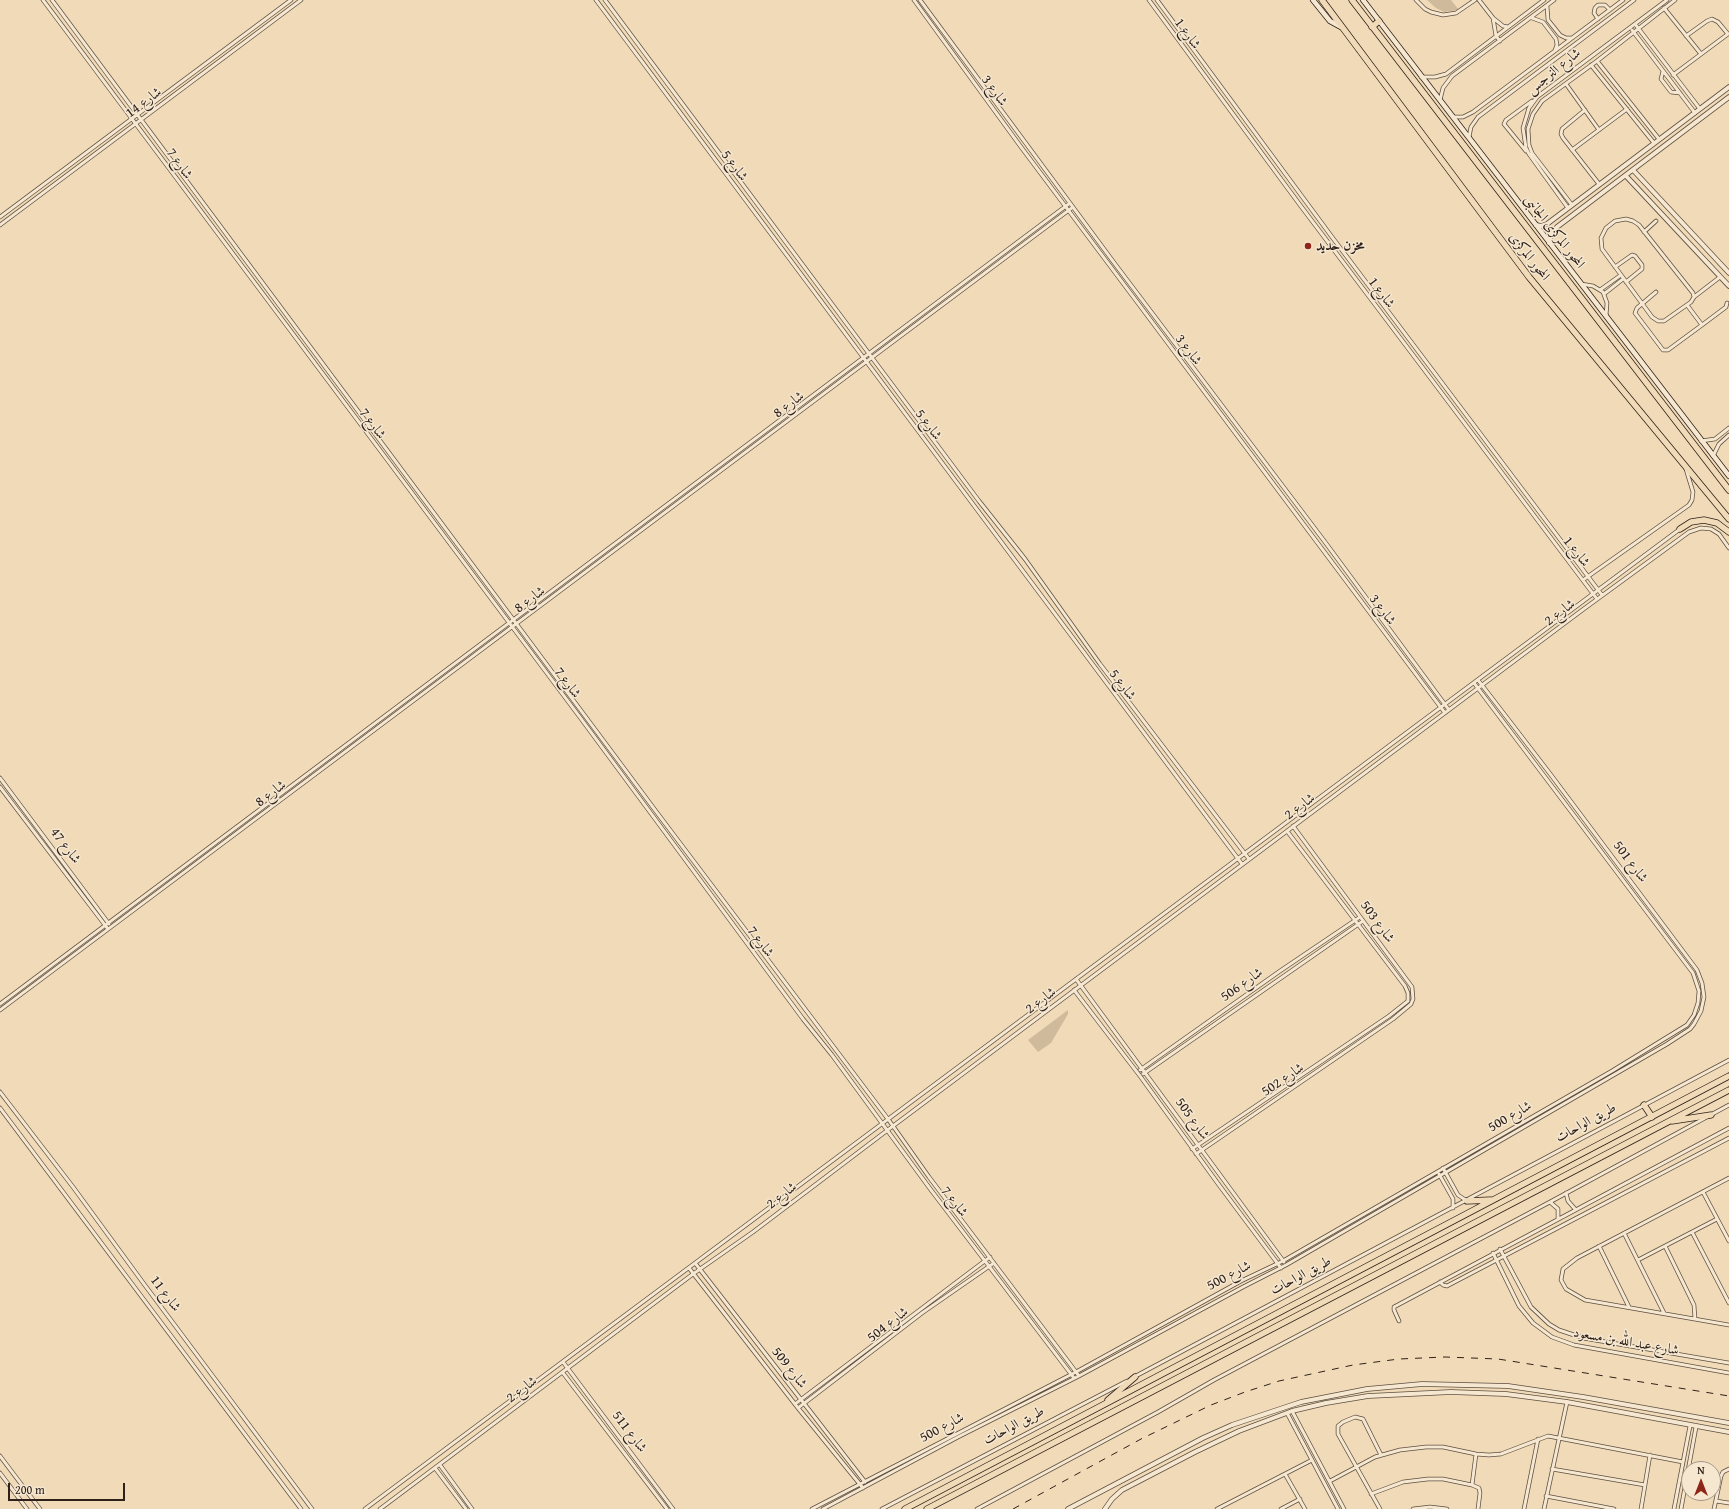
<!DOCTYPE html>
<html>
<head>
<meta charset="utf-8">
<style>
  body { margin:0 }
  #map { position:relative; width:1729px; height:1509px; overflow:hidden; background:#f0dab7; font-family:"Gentium Book Plus",serif }
  canvas { display:block }
  .north { position:absolute; left:1681px; top:1461px; width:40px; height:40px; box-sizing:border-box; background:#f5e7d0; border:1px solid #a59887; border-radius:50%; rotate:0deg; font-size:11px; font-weight:700; line-height:16px; text-align:center; color:#2e211a }
  .north::after { content:''; display:block; margin:auto; width:14px; height:18px; background:#8f2418; clip-path:polygon(50% 0,100% 100%,50% 72%,0 100%) }
  .scale { position:absolute; left:8px; top:1483px; width:117px; height:18px; box-sizing:border-box; border:2px solid #2e211a; border-top:0; padding-left:5px; font-size:12px; line-height:14px; white-space:nowrap; color:#2e211a; -webkit-text-stroke:3px #f5e7d0; paint-order:stroke }
</style>
</head>
<body>
<div id="map">
<canvas width="1729" height="1509"></canvas>
<div class="north">N</div>
<div class="scale">200 m</div>
</div>
<script>
const ctx = document.querySelector('canvas').getContext('2d');
ctx.lineJoin = 'round';
function fillPath(path, color) { ctx.fillStyle = color; ctx.fill(path, 'evenodd'); }
const poly = rows => new Path2D(rows.map(r => 'M' + r).join(''));
function strokePath(path, color, width, dash) { ctx.strokeStyle = color; ctx.lineWidth = width; ctx.lineCap = dash ? 'butt' : 'round'; ctx.setLineDash(dash || []); ctx.stroke(path); }
function label(font, color, halo, rows, align = 'center') {
  ctx.font = font + ' "Gentium Book Plus",Amiri,serif'; ctx.lineWidth = 3; ctx.setLineDash([]); ctx.textBaseline = 'middle'; ctx.strokeStyle = halo; ctx.fillStyle = color; for (const [text, x, y, turn = 0] of rows) {
    ctx.save(); ctx.translate(x, y); ctx.rotate((+turn || 0) * Math.PI / 180); ctx.textAlign = isNaN(turn) ? turn : align; if (halo) ctx.strokeText(text, 0, 0); ctx.fillText(text, 0, 0); ctx.restore();
  }
}
fillPath(poly([
  [1427,0,1451,0,1459,10,1444,12,1436,8],
  [1068,1010,1068,1014,1051,1043,1038,1052,1028,1040]
]), '#cfbb9c');
const minor = poly([
  [43,0,579,716,803,1019,832,1055,931,1190,1074,1378],
  [52,0,658,814,888,1119,929,1177,1079,1376],
  [596,0,1242,864],
  [605,0,979,501,1025,559,1100,664,1249,859],
  [914,0,1021,147,1445,713],
  [920,0,1115,264,1325,542,1449,710],
  [1149,0,1300,205,1597,599],
  [1157,0,1332,237,1602,595],
  [1416,0,1425,9,1431,12,1443,15,1456,13,1475,0],
  [1479,0,1493,18,1503,26,1508,27],
  [1547,6,1548,20,1560,35,1566,38,1572,38],
  [1664,8,1701,54],
  [1493,18,1496,36,1500,41],
  [1532,18,1543,22,1556,39,1557,45,1555,50],
  [1598,19,1594,13,1595,8,1598,5,1605,5,1610,10],
  [1635,24,1700,109],
  [1632,30,1695,113],
  [1686,36,1707,21,1712,19,1718,22,1728,34],
  [1597,61,1659,139],
  [1591,65,1654,143],
  [1663,71,1661,79,1671,92,1680,93],
  [1673,75,1728,34],
  [1421,77,1435,77,1446,74,1544,0],
  [1566,84,1599,130],
  [1440,100,1443,88,1452,76,1554,0],
  [1585,110,1562,129,1561,134,1563,138,1599,184],
  [1453,117,1463,117,1473,112,1623,0],
  [1469,137,1471,127,1478,117,1634,0],
  [1572,150,1627,109],
  [1526,151,1504,124,1506,120,1532,101],
  [1572,205,1532,153,1529,145,1528,129,1533,114,1542,101,1597,61,1675,0],
  [1568,208,1529,154,1526,148,1523,128,1529,108,1537,97,1667,0],
  [0,217,291,0],
  [1626,219,1633,221,1639,225,1693,293,1694,297,1691,302,1664,321,1658,321,1652,317,1602,249,1601,238,1606,228,1615,221,1626,219],
  [0,225,301,0],
  [1644,232,1656,221],
  [1615,267,1632,255,1635,256,1642,265,1642,269,1626,282],
  [1581,284,1593,286,1603,292,1607,303,1606,316],
  [1600,290,1621,275],
  [1656,292,1637,308,1635,313,1663,350,1668,350,1702,325,1726,307,1727,303],
  [1604,294,1623,279],
  [1694,297,1720,277],
  [1687,305,1702,325],
  [1701,441,1715,439,1729,428],
  [1713,456,1719,444,1729,435],
  [1583,580,1689,505,1692,500,1693,492,1686,469],
  [0,778,109,924],
  [0,787,108,929],
  [1076,979,1284,1262],
  [1074,990,1140,1076,1219,1185,1281,1268],
  [0,1004,1070,203],
  [0,1010,1073,207],
  [1140,1070,1280,971,1360,917],
  [1143,1074,1363,921],
  [0,1092,73,1187,144,1284,312,1509],
  [0,1108,301,1509],
  [1192,1149,1389,1016,1408,1001,1408,993,1405,986,1287,831],
  [1196,1154,1393,1019,1411,1004,1413,999,1412,987,1293,826],
  [1443,1168,1458,1195,1467,1201],
  [1439,1174,1453,1199,1453,1208],
  [1729,1178,1577,1258,1563,1269,1561,1280,1566,1289,1585,1300,1729,1325],
  [1703,1192,1729,1241],
  [1566,1193,1568,1201,1575,1209],
  [1550,1202,1558,1209,1558,1219],
  [1692,1232,1729,1303],
  [1624,1233,1664,1313],
  [1599,1246,1629,1307],
  [1665,1246,1694,1305,1695,1319],
  [1500,1249,1531,1307,1549,1324,1559,1330,1583,1338,1729,1363],
  [1493,1253,1519,1306,1533,1323,1552,1337,1574,1345,1729,1373],
  [1638,1260,1717,1219],
  [695,1263,865,1482],
  [689,1268,798,1408,863,1488],
  [1440,1282,1443,1285,1447,1286,1729,1138],
  [1399,1321,1394,1310,1394,1307,1729,1128],
  [563,1362,673,1509],
  [563,1373,667,1509],
  [1134,1377,1729,1060],
  [795,1404,990,1257],
  [798,1408,922,1313,994,1263],
  [1292,1411,1344,1509],
  [1287,1413,1338,1509],
  [0,1456,40,1509],
  [440,1465,472,1509],
  [435,1468,466,1509],
  [1552,1469,1645,1485],
  [0,1473,27,1509],
  [1285,1474,1305,1509],
  [1330,1481,1375,1457,1400,1450,1426,1447,1443,1447,1476,1454,1489,1455,1501,1454,1548,1436,1683,1462],
  [1472,1485,1476,1454],
  [1371,1494,1403,1482,1428,1479,1443,1479,1472,1485,1479,1488,1480,1493,1478,1509],
  [1546,1496,1614,1509],
  [1716,1501,1729,1503],
  [365,1509,1680,529],
  [380,1509,693,1274,753,1232,893,1126,1581,611,1689,532,1701,528,1711,529,1719,534,1729,548],
  [812,1509,1076,1372,1241,1281,1283,1261,1612,1071,1687,1025,1694,1015,1698,1003,1699,991,1693,973,1474,683],
  [823,1509,958,1437,1079,1376,1243,1287,1286,1265,1667,1044,1690,1029,1694,1024,1701,1011,1704,997,1702,983,1697,970,1551,775,1478,680],
  [882,1509,1127,1381],
  [977,1509,1158,1412,1214,1380,1550,1202,1729,1105],
  [1217,1509,1312,1460],
  [1281,1509,1300,1499],
  [1380,1509,1338,1434,1338,1426,1343,1422,1355,1417,1363,1419,1381,1455],
  [1413,1509,1430,1507,1447,1509],
  [1524,1509,1538,1439],
  [1544,1509,1567,1402],
  [1641,1509,1650,1455],
  [1674,1509,1690,1426],
  [1681,1509,1696,1427],
  [1714,1509,1721,1476,1723,1472,1729,1469]
]);
const tertiary = poly([
  [1633,170,1729,273],
  [1626,176,1729,286],
  [1536,225,1541,226,1547,224,1729,87],
  [1549,243,1551,234,1557,227,1729,97],
  [1068,1509,1203,1438,1232,1425,1301,1402,1367,1389,1422,1384,1508,1386,1583,1397,1729,1423],
  [1105,1509,1112,1499,1122,1490,1195,1452,1239,1431,1292,1411,1326,1403,1368,1396,1451,1392,1506,1394,1567,1402,1729,1432]
]);
const secondary = poly([
  [1313,0,1330,21,1341,27],
  [1363,0,1729,476]
]);
const trunk = poly([
  [1322,0,1529,277,1729,519],
  [1352,0,1729,490],
  [1372,27,1379,21],
  [1680,529,1691,522,1704,520,1717,523,1729,532],
  [1644,1105,1652,1117],
  [1672,1121,1711,1115],
  [1467,1201,1491,1200],
  [1108,1400,1135,1377],
  [905,1509,1729,1076],
  [927,1509,1729,1090]
]);
strokePath(minor, '#5e4f41', 4.5);
strokePath(tertiary, '#5e4f41', 5.5);
strokePath(secondary, '#2e211a', 6);
strokePath(trunk, '#2e211a', 7);
strokePath(minor, '#f5e7d0', 3);
strokePath(tertiary, '#f5e7d0', 4);
strokePath(secondary, '#f5e7d0', 4.5);
strokePath(trunk, '#f0dab7', 5.5);
strokePath(poly([
  [1013,1509,1141,1439,1211,1405,1245,1392,1279,1381,1353,1365,1399,1359,1445,1357,1498,1359,1729,1396]
]), '#2e211a', 1, [7, 7]);
for (const [x, y, r, color] of [
  [1308,246,4,"#8f2418"]
]) { const dot = new Path2D(); dot.arc(x, y, r, 0, 2 * Math.PI); ctx.fillStyle = color; ctx.fill(dot); strokePath(dot, '#f5e7d0', 1.5); }
label('14px', '#2e211a', '#f5e7d0', [
  ["شارع 1",1187,34,54],
  ["شارع النرجس",1554,72,-39],
  ["شارع 3",994,91,54],
  ["شارع 14",144,103,-37],
  ["شارع 7",179,164,54],
  ["شارع 5",734,166,53],
  ["المحور المركزى الجانبى",1554,232,52],
  ["المحور المركزى",1529,257,52],
  ["شارع 1",1381,293,53],
  ["شارع 3",1188,350,53],
  ["شارع 8",789,405,-37],
  ["شارع 7",372,424,53],
  ["شارع 5",928,425,53],
  ["شارع 1",1576,552,52],
  ["شارع 8",530,600,-37],
  ["شارع 3",1382,610,53],
  ["شارع 2",1560,613,-37],
  ["شارع 7",567,683,53],
  ["شارع 5",1122,685,53],
  ["شارع 8",271,794,-37],
  ["شارع 2",1300,807,-37],
  ["شارع 47",65,846,53],
  ["شارع 501",1630,862,53],
  ["شارع 503",1377,922,54],
  ["شارع 7",760,942,53],
  ["شارع 506",1242,985,-35],
  ["شارع 2",1041,1001,-37],
  ["شارع 502",1283,1080,-34],
  ["شارع 500",1510,1117,-30],
  ["شارع 505",1192,1119,54],
  ["طريق الواحات",1586,1123,-29],
  ["شارع 2",782,1196,-38],
  ["شارع 7",954,1202,52],
  ["شارع 500",1229,1276,-28],
  ["طريق الواحات",1301,1276,-28],
  ["شارع 11",165,1294,53],
  ["شارع 504",888,1325,-38],
  ["شارع عبد الله بن مسعود",1626,1342,10],
  ["شارع 509",789,1368,52],
  ["شارع 2",522,1390,-37],
  ["طريق الواحات",1014,1426,-28],
  ["شارع 500",942,1428,-28],
  ["شارع 511",629,1432,53]
]);
label('bold 14px', '#2e211a', '#f5e7d0', [
  ["مخزن حديد",1316,246]
], 'left');
</script>
</body>
</html>
